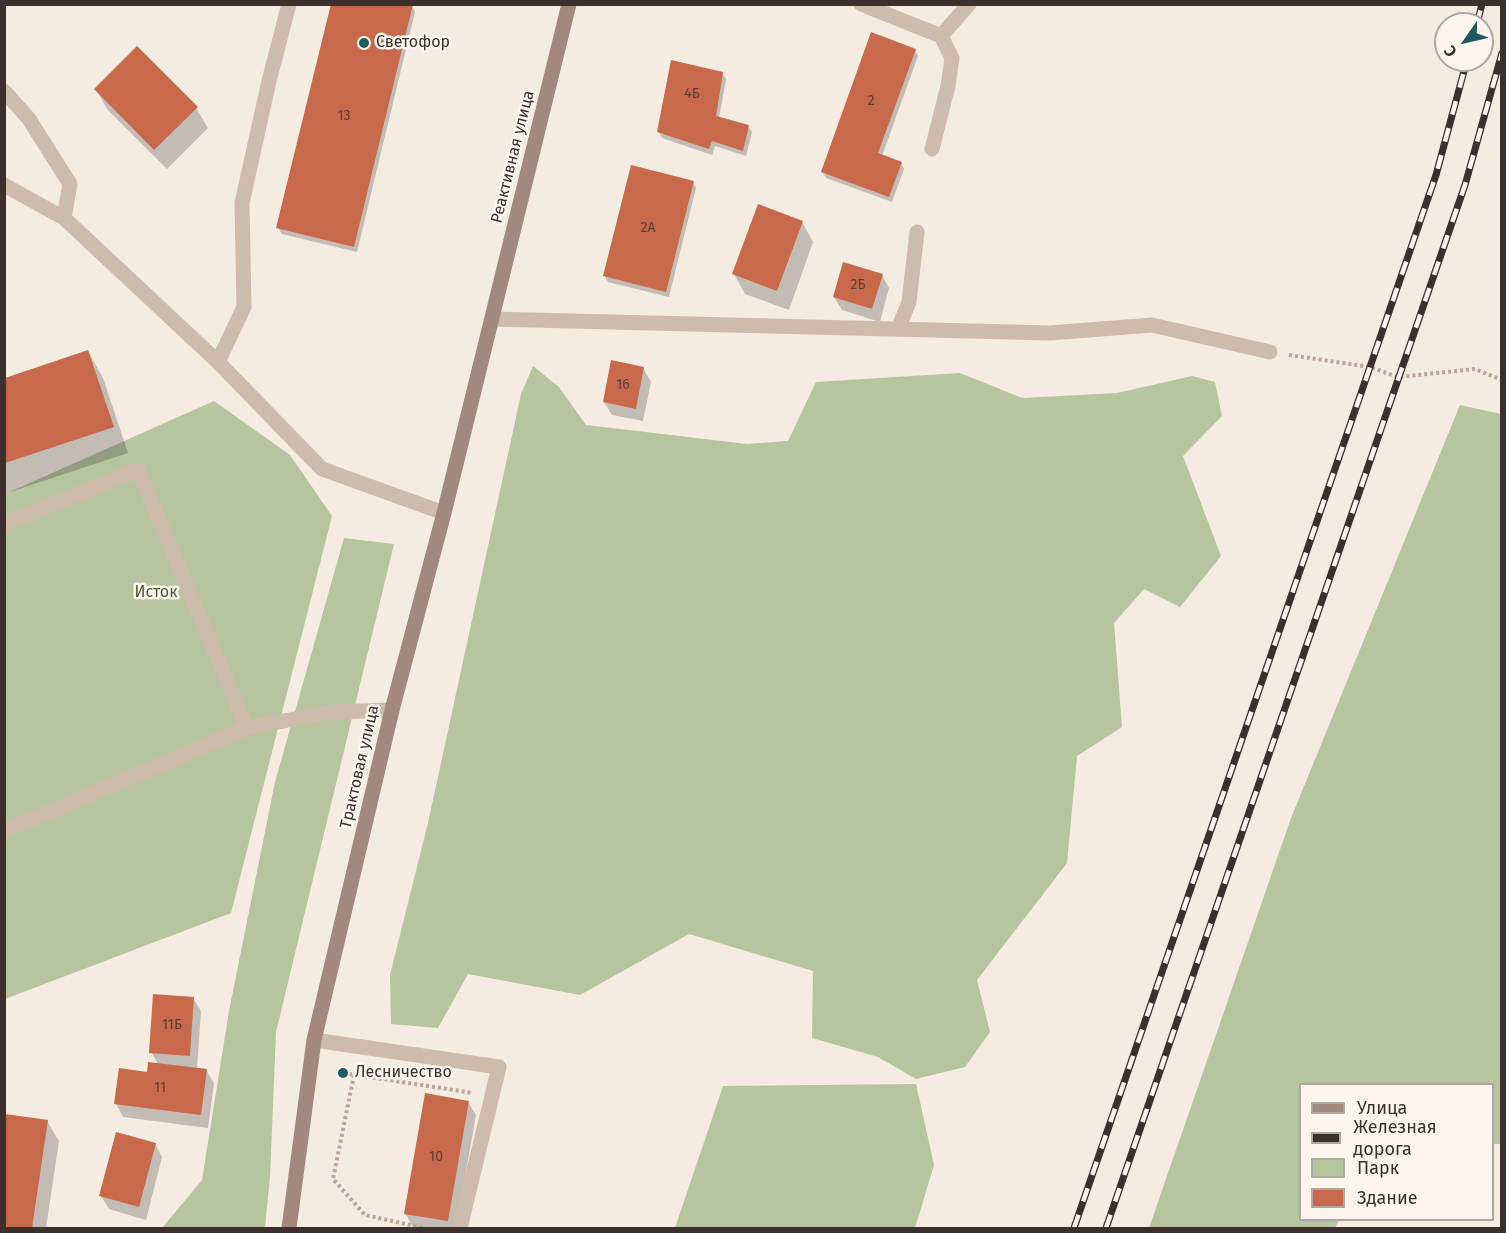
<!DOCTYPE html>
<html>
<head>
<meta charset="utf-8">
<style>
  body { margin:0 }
  #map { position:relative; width:1506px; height:1233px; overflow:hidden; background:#f4ebe1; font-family:"Fira Sans",sans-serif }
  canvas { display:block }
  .frame { position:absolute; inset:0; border:6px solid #3b302b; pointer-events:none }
  .legend { position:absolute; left:1299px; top:1083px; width:195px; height:138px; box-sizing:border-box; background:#fbf5ee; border:2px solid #aea6a0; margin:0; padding:8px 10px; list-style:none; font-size:18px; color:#3b302b }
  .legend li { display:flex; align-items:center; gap:12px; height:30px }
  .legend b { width:30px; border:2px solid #aea6a0 }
  .north { position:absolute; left:1434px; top:12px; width:60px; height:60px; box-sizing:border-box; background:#fbf5ee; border:2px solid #aea6a0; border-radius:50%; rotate:236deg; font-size:16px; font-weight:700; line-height:24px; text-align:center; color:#3b302b }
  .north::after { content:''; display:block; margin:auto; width:21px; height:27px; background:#1f5a5e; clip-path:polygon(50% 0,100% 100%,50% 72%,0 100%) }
</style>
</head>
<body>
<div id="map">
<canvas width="1506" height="1233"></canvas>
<div class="frame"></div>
<ul class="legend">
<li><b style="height:8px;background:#a18a7d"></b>Улица</li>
<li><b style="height:8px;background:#3b302b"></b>Железная дорога</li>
<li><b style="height:16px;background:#b8c4a0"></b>Парк</li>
<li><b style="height:16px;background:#c8694b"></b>Здание</li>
</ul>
<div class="north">С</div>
</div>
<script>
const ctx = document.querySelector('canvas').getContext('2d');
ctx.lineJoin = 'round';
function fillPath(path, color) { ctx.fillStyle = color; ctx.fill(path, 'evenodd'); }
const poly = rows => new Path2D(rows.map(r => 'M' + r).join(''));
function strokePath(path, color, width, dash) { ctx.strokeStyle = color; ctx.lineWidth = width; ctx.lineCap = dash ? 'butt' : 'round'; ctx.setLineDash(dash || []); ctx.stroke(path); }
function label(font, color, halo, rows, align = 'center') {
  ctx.font = font + ' "Fira Sans",sans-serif'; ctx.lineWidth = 5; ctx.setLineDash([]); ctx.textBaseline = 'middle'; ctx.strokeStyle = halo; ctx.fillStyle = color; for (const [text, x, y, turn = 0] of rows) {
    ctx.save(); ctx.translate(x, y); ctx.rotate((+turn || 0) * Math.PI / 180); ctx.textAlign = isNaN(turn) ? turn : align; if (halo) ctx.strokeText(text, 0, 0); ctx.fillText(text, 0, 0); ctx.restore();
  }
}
fillPath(poly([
  [533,366,559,387,586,425,747,444,788,441,816,382,960,373,1022,398,1117,393,1192,376,1215,382,1222,416,1183,456,1221,556,1180,607,1144,589,1114,623,1122,727,1077,756,1067,863,977,980,990,1032,965,1067,916,1079,878,1057,812,1038,813,971,689,934,580,995,468,974,438,1028,391,1024,390,975,428,823,521,394],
  [214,401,290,455,332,516,231,913,5,999,5,494],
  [1460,405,1501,414,1501,1144,1493,1144,1492,1084,1300,1084,1300,1220,1339,1220,1335,1228,1149,1228,1291,818],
  [344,538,394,544,276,1032,270,1177,265,1228,162,1228,202,1180,229,1011,275,782],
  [916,1084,934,1165,915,1228,675,1228,723,1086]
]), '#b8c4a0');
fillPath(poly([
  [412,6,415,12,357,252,282,234,278,228],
  [915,50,918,56,882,156,901,163,904,169,892,202,826,178,822,171],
  [722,73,726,79,719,118,748,126,752,132,746,156,715,146,712,155,662,138,659,132],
  [96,89,196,108,208,128,167,169,107,109],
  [693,182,696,188,669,297,608,282,605,276],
  [802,222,813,242,789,310,745,294,734,274],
  [882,275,889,288,880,322,842,310,834,297],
  [88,351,103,378,128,453,4,494,4,379],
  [643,368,651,382,643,421,612,415,604,402],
  [193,998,201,1011,197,1069,206,1070,214,1083,208,1128,123,1117,116,1104,158,1064,151,1052],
  [468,1102,476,1115,456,1228,413,1227,405,1213],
  [6,1115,47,1121,59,1141,46,1228,4,1228],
  [155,1144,162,1157,146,1220,109,1209,101,1196]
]), '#0003');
fillPath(poly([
  [331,4,413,4,354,247,276,228],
  [871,32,916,49,878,153,902,162,889,197,821,172],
  [137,46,198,107,154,150,94,89],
  [671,60,723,72,716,116,749,125,743,151,712,141,709,149,657,132],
  [631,165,694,181,666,292,603,276],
  [758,204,803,221,777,291,732,274],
  [843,262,883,274,872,309,833,297],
  [88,350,114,427,5,463,5,378],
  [611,360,644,367,636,409,603,402],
  [153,994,194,997,190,1056,149,1053],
  [148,1062,207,1069,201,1115,114,1104,119,1068,147,1072],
  [425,1093,469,1101,448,1221,404,1214],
  [5,1114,48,1120,32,1228,4,1228],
  [116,1132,156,1143,139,1207,99,1196]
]), '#c8694b');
strokePath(poly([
  [1289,355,1370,367,1398,377,1475,369,1502,380],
  [343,1073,473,1093],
  [354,1075,333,1179,365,1215,424,1228]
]), '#b9a596', 4, [3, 3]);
strokePath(poly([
  [861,4,941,36,952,58,948,86,932,149],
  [941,36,969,4],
  [4,91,29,119,70,184,64,218],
  [4,185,64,218,218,362,322,469,444,513],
  [492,319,1050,333,1152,325,1270,352],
  [898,329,909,302,917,232],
  [218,362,244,307,242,203,269,81,289,4],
  [4,524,138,470,247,728,331,712,392,710],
  [4,831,247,728],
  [314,1040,499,1067,460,1228]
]), '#cdbbac', 15);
strokePath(poly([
  [289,1228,314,1040,392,710,444,513,569,4]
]), '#a18a7d', 15);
const rail = poly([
  [1477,24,1482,4],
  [1074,1228,1436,175,1467,60],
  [1106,1228,1465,185,1502,53]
]);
strokePath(rail, '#3b302b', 7);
strokePath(rail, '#fbf5ee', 4.5, [14]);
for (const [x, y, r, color] of [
  [364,43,6,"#1f5a5e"],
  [343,1073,6,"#1f5a5e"]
]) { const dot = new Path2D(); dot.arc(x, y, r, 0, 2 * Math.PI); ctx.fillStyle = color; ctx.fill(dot); strokePath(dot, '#fbf5ee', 2); }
label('14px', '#5e3e33', null, [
  ["4Б",692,94],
  ["2",871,101],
  ["13",344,116],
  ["2А",648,228],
  ["2Б",858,285],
  ["16",623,385],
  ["11Б",172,1025],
  ["11",160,1088],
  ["10",436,1157]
]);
label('16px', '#3b302b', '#fbf5ee', [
  ["Светофор",376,43],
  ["Лесничество",355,1073]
], 'left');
label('16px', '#3b302b', '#fbf5ee', [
  ["Реактивная улица",513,157,-76],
  ["Трактовая улица",360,767,-77]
]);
label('16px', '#4a5a2e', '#fbf5ee', [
  ["Исток",156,593]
]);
</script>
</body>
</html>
